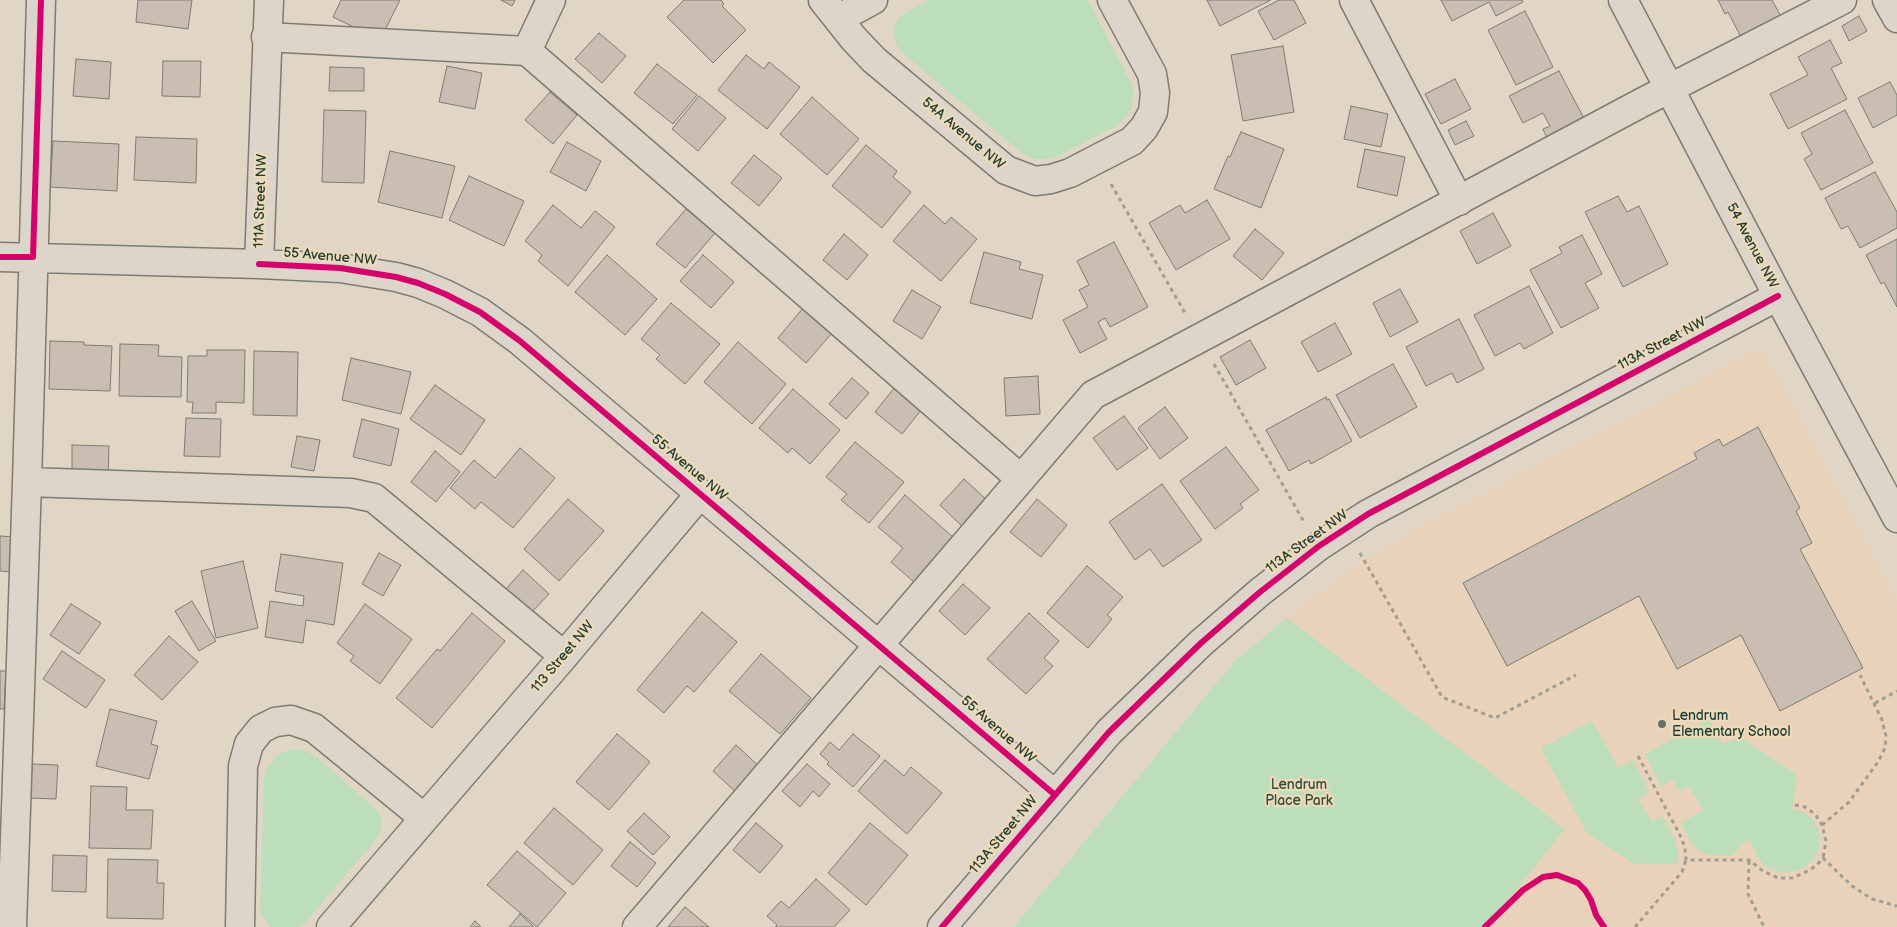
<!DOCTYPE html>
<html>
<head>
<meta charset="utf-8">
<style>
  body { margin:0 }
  canvas { display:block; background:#e1d6c5 }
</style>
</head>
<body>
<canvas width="1897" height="927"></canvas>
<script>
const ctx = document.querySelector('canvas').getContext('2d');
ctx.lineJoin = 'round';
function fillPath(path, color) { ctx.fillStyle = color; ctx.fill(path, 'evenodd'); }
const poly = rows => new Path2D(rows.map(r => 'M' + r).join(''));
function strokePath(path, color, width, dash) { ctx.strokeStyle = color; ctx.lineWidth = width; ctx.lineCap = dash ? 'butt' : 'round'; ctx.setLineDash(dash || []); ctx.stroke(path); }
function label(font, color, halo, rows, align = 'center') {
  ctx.font = font + ' "Balsamiq Sans",sans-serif'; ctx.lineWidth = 4.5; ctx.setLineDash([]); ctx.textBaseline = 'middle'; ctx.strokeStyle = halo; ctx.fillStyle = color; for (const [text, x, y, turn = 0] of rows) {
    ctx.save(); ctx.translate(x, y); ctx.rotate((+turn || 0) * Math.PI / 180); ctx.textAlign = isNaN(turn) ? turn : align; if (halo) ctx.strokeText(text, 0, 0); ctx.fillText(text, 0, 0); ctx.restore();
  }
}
fillPath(poly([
  [1762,347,1897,600,1897,927,1486,927,1565,829,1287,618,1360,563,1422,526]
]), '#e8d2b9');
fillPath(poly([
  [929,0,1088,0,1130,81,1134,91,1131,110,1118,125,1059,156,1047,159,1033,159,1022,153,900,51,895,42,894,34,895,26,899,18,907,12],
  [1287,618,1565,829,1486,927,1014,927,1234,662],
  [1709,719,1723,745,1739,736,1797,775,1792,810,1803,812,1814,820,1819,833,1819,848,1812,862,1801,869,1787,873,1776,871,1764,865,1757,856,1750,840,1738,844,1739,848,1732,856,1707,855,1698,850,1692,844,1681,823,1703,810,1689,786,1679,791,1673,779,1661,786,1645,754],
  [1592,721,1618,768,1633,760,1649,792,1638,799,1652,822,1662,816,1675,839,1678,850,1678,860,1676,864,1634,864,1586,832,1541,748],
  [293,749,303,750,314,755,378,811,382,820,381,829,378,837,303,925,300,927,271,927,262,916,260,905,264,778,267,769,275,757,283,752]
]), '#bddeba');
const building = poly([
  [138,0,192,0,188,29,136,22,138,0],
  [341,0,400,0,380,40,333,17,341,0],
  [501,0,515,0,512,6,501,0],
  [684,0,721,0,724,4,722,6,746,30,713,63,667,17,684,0],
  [1207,0,1271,0,1220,26,1207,0],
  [1279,0,1294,0,1306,23,1274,40,1258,11,1279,0],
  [1441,0,1522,0,1523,2,1496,16,1489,2,1452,21,1441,0],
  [1718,0,1772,0,1783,20,1743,41,1728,12,1725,14,1718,0],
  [1525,11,1553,67,1516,85,1488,30,1525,11],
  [1859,16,1867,31,1849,41,1842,26,1859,16],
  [599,33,626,56,602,83,575,59,599,33],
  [1830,40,1842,63,1831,68,1847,99,1788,129,1770,94,1808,75,1798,57,1830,40],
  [1283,46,1294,112,1243,121,1231,55,1283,46],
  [746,55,764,69,769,62,800,87,767,129,718,90,746,55],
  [76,59,111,62,109,99,73,96,76,59],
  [163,61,201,61,200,97,162,96,163,61],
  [657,64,697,95,673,124,634,93,657,64],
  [447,66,482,73,475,109,439,102,447,66],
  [330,67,364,68,364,91,329,91,330,67],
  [1559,71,1587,124,1548,140,1543,129,1550,126,1543,113,1523,123,1509,96,1559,71],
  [1455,79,1471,109,1441,124,1425,94,1455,79],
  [1890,82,1897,95,1897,115,1873,128,1858,98,1890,82],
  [550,92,577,115,553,144,525,120,550,92],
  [699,96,726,118,698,151,672,129,699,96],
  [812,97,859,139,827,175,780,134,812,97],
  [1351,106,1388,114,1381,147,1344,139,1351,106],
  [324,110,366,111,364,183,322,182,324,110],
  [1845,110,1873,163,1821,190,1804,159,1812,154,1801,133,1845,110],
  [1466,121,1474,136,1455,145,1448,130,1466,121],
  [1241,132,1284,149,1261,208,1214,189,1228,156,1230,157,1241,132],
  [136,137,197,139,196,183,134,180,136,137],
  [53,141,119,144,117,191,50,187,53,141],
  [567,142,601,161,586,191,550,172,567,142],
  [866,145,897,171,893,177,911,192,882,228,832,186,866,145],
  [1365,149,1405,157,1397,196,1357,187,1365,149],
  [390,151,455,166,442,218,378,202,390,151],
  [754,155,782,178,759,206,731,183,754,155],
  [1875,172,1897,212,1897,228,1860,248,1848,226,1841,229,1825,198,1875,172],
  [469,176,524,201,504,246,449,220,469,176],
  [1618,196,1627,212,1639,206,1668,264,1623,287,1585,212,1618,196],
  [1207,200,1230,239,1176,270,1149,223,1180,205,1185,213,1207,200],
  [553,205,581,228,595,211,615,227,568,286,538,261,542,255,525,241,553,205],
  [924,205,945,224,951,217,977,239,941,281,893,241,924,205],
  [686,209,715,233,685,268,656,244,686,209],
  [1493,213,1511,246,1477,264,1460,231,1493,213],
  [1255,229,1284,253,1262,280,1233,256,1255,229],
  [844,234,868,255,847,280,823,260,844,234],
  [1582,235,1602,274,1585,283,1599,308,1561,328,1530,270,1562,253,1559,247,1582,235],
  [1897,239,1897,307,1884,282,1881,284,1866,255,1897,239],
  [1114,242,1148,307,1110,327,1105,318,1098,322,1107,339,1080,353,1063,320,1088,307,1079,290,1089,285,1077,261,1114,242],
  [984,252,1021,262,1019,269,1043,275,1032,319,970,303,984,252],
  [607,255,657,299,625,335,575,292,607,255],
  [703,255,734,282,711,308,680,281,703,255],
  [1529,286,1553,333,1524,349,1520,343,1495,356,1474,315,1529,286],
  [1400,289,1418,322,1390,337,1373,303,1400,289],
  [912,290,941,307,922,339,893,321,912,290],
  [671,303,720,344,685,384,656,359,660,355,641,339,671,303],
  [803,308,832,333,806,363,778,338,803,308],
  [1459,319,1484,369,1457,383,1452,373,1426,386,1406,347,1459,319],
  [1335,323,1352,354,1318,372,1301,342,1335,323],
  [1250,340,1266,368,1236,385,1220,357,1250,340],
  [50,341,84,342,84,345,112,346,110,391,49,389,50,341],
  [738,342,786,384,752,424,704,382,738,342],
  [120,344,159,345,158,356,182,357,181,397,119,396,120,344],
  [207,350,245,350,244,403,216,402,216,413,192,413,193,402,187,402,188,356,207,356,207,350],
  [254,351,298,352,297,416,253,415,254,351],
  [351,358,411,372,401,414,342,400,351,358],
  [1393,364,1417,407,1360,438,1336,395,1393,364],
  [1038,376,1040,414,1006,416,1004,378,1038,376],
  [852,378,869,393,846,419,829,404,852,378],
  [435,385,485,420,461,455,410,419,435,385],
  [895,387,922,409,902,434,875,412,895,387],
  [793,389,840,430,810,464,792,448,788,453,759,428,793,389],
  [1326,397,1327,400,1329,399,1352,441,1311,464,1309,460,1289,471,1266,430,1326,397],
  [1165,407,1188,438,1160,459,1138,428,1165,407],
  [1124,416,1148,448,1117,470,1093,438,1124,416],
  [186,418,221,419,220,457,184,456,186,418],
  [362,419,399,429,391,466,353,457,362,419],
  [1758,427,1800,508,1796,511,1812,543,1800,549,1863,668,1780,711,1741,635,1677,669,1639,596,1507,666,1463,583,1697,459,1694,453,1719,439,1723,446,1758,427],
  [297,436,320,440,314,471,291,467,297,436],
  [855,442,904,482,869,523,841,500,847,494,826,477,855,442],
  [72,445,109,446,108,478,72,478,72,445],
  [1226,447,1259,490,1240,504,1243,508,1215,529,1180,481,1226,447],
  [520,448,555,478,513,528,481,502,475,509,450,488,474,460,495,478,520,448],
  [435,451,460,472,436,502,411,482,435,451],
  [964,479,990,503,966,530,940,505,964,479],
  [1162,484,1202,540,1163,567,1150,549,1135,560,1109,522,1162,484],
  [905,495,954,538,915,583,891,562,903,548,878,527,905,495],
  [568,499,604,531,559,581,524,549,568,499],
  [1037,499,1067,525,1041,557,1010,532,1037,499],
  [0,536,14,537,12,572,0,571,0,536],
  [379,553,401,565,383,596,362,584,379,553],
  [281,554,343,563,334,625,306,620,303,643,265,637,270,601,303,606,304,596,275,591,281,554],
  [243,561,258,628,216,638,201,571,243,561],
  [1087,566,1123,597,1107,615,1112,619,1088,648,1047,613,1087,566],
  [523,570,549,594,531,613,505,590,523,570],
  [963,584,990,608,965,635,939,611,963,584],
  [192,601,216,641,199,651,175,611,192,601],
  [71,604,101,623,79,654,50,635,71,604],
  [365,604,412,639,380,684,350,661,354,656,337,643,365,604],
  [702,612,737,642,694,692,687,686,664,713,637,690,702,612],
  [472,613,505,641,432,728,396,698,437,649,440,651,472,613],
  [1029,613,1059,641,1044,658,1053,666,1026,694,987,659,1029,613],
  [169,636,198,662,162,700,134,675,169,636],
  [62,651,105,680,86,708,43,679,62,651],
  [761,654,811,698,780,734,729,691,761,654],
  [0,671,6,671,4,709,0,709,0,671],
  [110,709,157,721,151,744,158,746,149,779,96,766,110,709],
  [617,734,650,762,609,810,576,782,617,734],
  [853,734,880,756,853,787,827,764,829,762,820,754,830,742,839,750,853,734],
  [736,745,762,769,739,795,713,771,736,745],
  [885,760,904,776,911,767,942,793,907,834,858,791,885,760],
  [32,764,58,765,56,799,30,798,32,764],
  [807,764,830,784,819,797,813,791,800,807,782,791,807,764],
  [91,786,127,787,126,810,153,810,151,849,89,848,91,786],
  [554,808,603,850,573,885,524,843,554,808],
  [644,813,670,837,653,855,627,831,644,813],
  [756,823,783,846,760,873,733,850,756,823],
  [870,823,908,855,866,905,828,873,870,823],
  [630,842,656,863,637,887,611,866,630,842],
  [517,851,566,893,537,927,487,885,517,851],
  [53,855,87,856,86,892,52,891,53,855],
  [108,859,158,860,157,883,164,883,163,919,107,918,108,859],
  [816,879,850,910,834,927,775,927,777,925,767,916,781,901,789,908,816,879],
  [685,907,709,927,668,927,685,907],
  [520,914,534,927,509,927,520,914],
  [475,921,481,927,470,927,475,921]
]);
fillPath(building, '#cabeb2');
strokePath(building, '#7c7c73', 1);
const minor = poly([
  [823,0,854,39,874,60,1006,170,1035,181,1051,179,1070,173,1132,141,1144,128,1153,112,1155,93,1152,74,1112,0],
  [1354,0,1459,201],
  [1623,0,1778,296,1897,518],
  [1887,0,1897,18],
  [838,19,873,0],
  [266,37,527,51,1021,479],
  [527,51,551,0],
  [0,257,259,264,269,0],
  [259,264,340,268,396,277,418,283,445,294,480,312,520,341,1055,795],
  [27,482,351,493,374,498,564,656],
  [12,927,27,482,41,0],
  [240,927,243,766,249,744,261,729,275,722,291,720,314,728,424,818],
  [331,927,564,656,700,494],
  [637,927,1093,395,1643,102,1842,0],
  [942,927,1109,732,1201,643,1260,592,1319,546,1368,514,1778,296]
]);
strokePath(minor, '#7c7c73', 31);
strokePath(poly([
  [1111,184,1185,313],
  [1214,364,1304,522],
  [1360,553,1442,697,1495,718,1576,675],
  [1875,703,1897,691],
  [1638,756,1682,839,1685,849,1686,860,1749,860,1763,871,1778,878,1792,878,1804,873,1816,866,1823,858,1852,886,1872,899,1897,906],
  [1795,805,1805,807,1815,814,1822,825,1826,841,1823,858],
  [1822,825,1849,802,1878,762,1885,748,1886,736,1882,720,1860,675],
  [1749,861,1748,894,1764,927],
  [1635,927,1682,872,1686,860]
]), '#9f9d94', 3, [4, 4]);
strokePath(minor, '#ddd5c9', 28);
strokePath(poly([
  [0,257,33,257,41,0],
  [259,264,340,268,396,277,418,283,445,294,480,312,520,341,1055,795],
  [942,927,1109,732,1201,643,1260,592,1319,546,1368,514,1778,296],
  [1485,927,1523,890,1543,877,1557,875,1578,883,1585,890,1591,900,1596,915,1604,927]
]), '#d6006c', 6);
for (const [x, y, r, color] of [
  [1662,724,5,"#637367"]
]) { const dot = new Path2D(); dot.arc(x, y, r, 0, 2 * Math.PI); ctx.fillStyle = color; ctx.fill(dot); strokePath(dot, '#eedab8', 2); }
label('14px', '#1f3d34', '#eedab8', [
  ["54A Avenue NW",963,134,40],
  ["111A Street NW",261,201,-88],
  ["54 Avenue NW",1752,246,62],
  ["55 Avenue NW",330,257,5],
  ["113A Street NW",1662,344,-28],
  ["55 Avenue NW",689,468,40],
  ["113A Street NW",1307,542,-36],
  ["113 Street NW",563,657,-50],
  ["55 Avenue NW",998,730,41],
  ["113A Street NW",1004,835,-50]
]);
label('14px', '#1f3d34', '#eedab8', [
  ["Lendrum",1672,716],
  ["Elementary School",1672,732]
], 'left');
label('14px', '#2c4e40', '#eedab8', [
  ["Lendrum",1299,785],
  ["Place Park",1299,801]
]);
</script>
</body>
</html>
